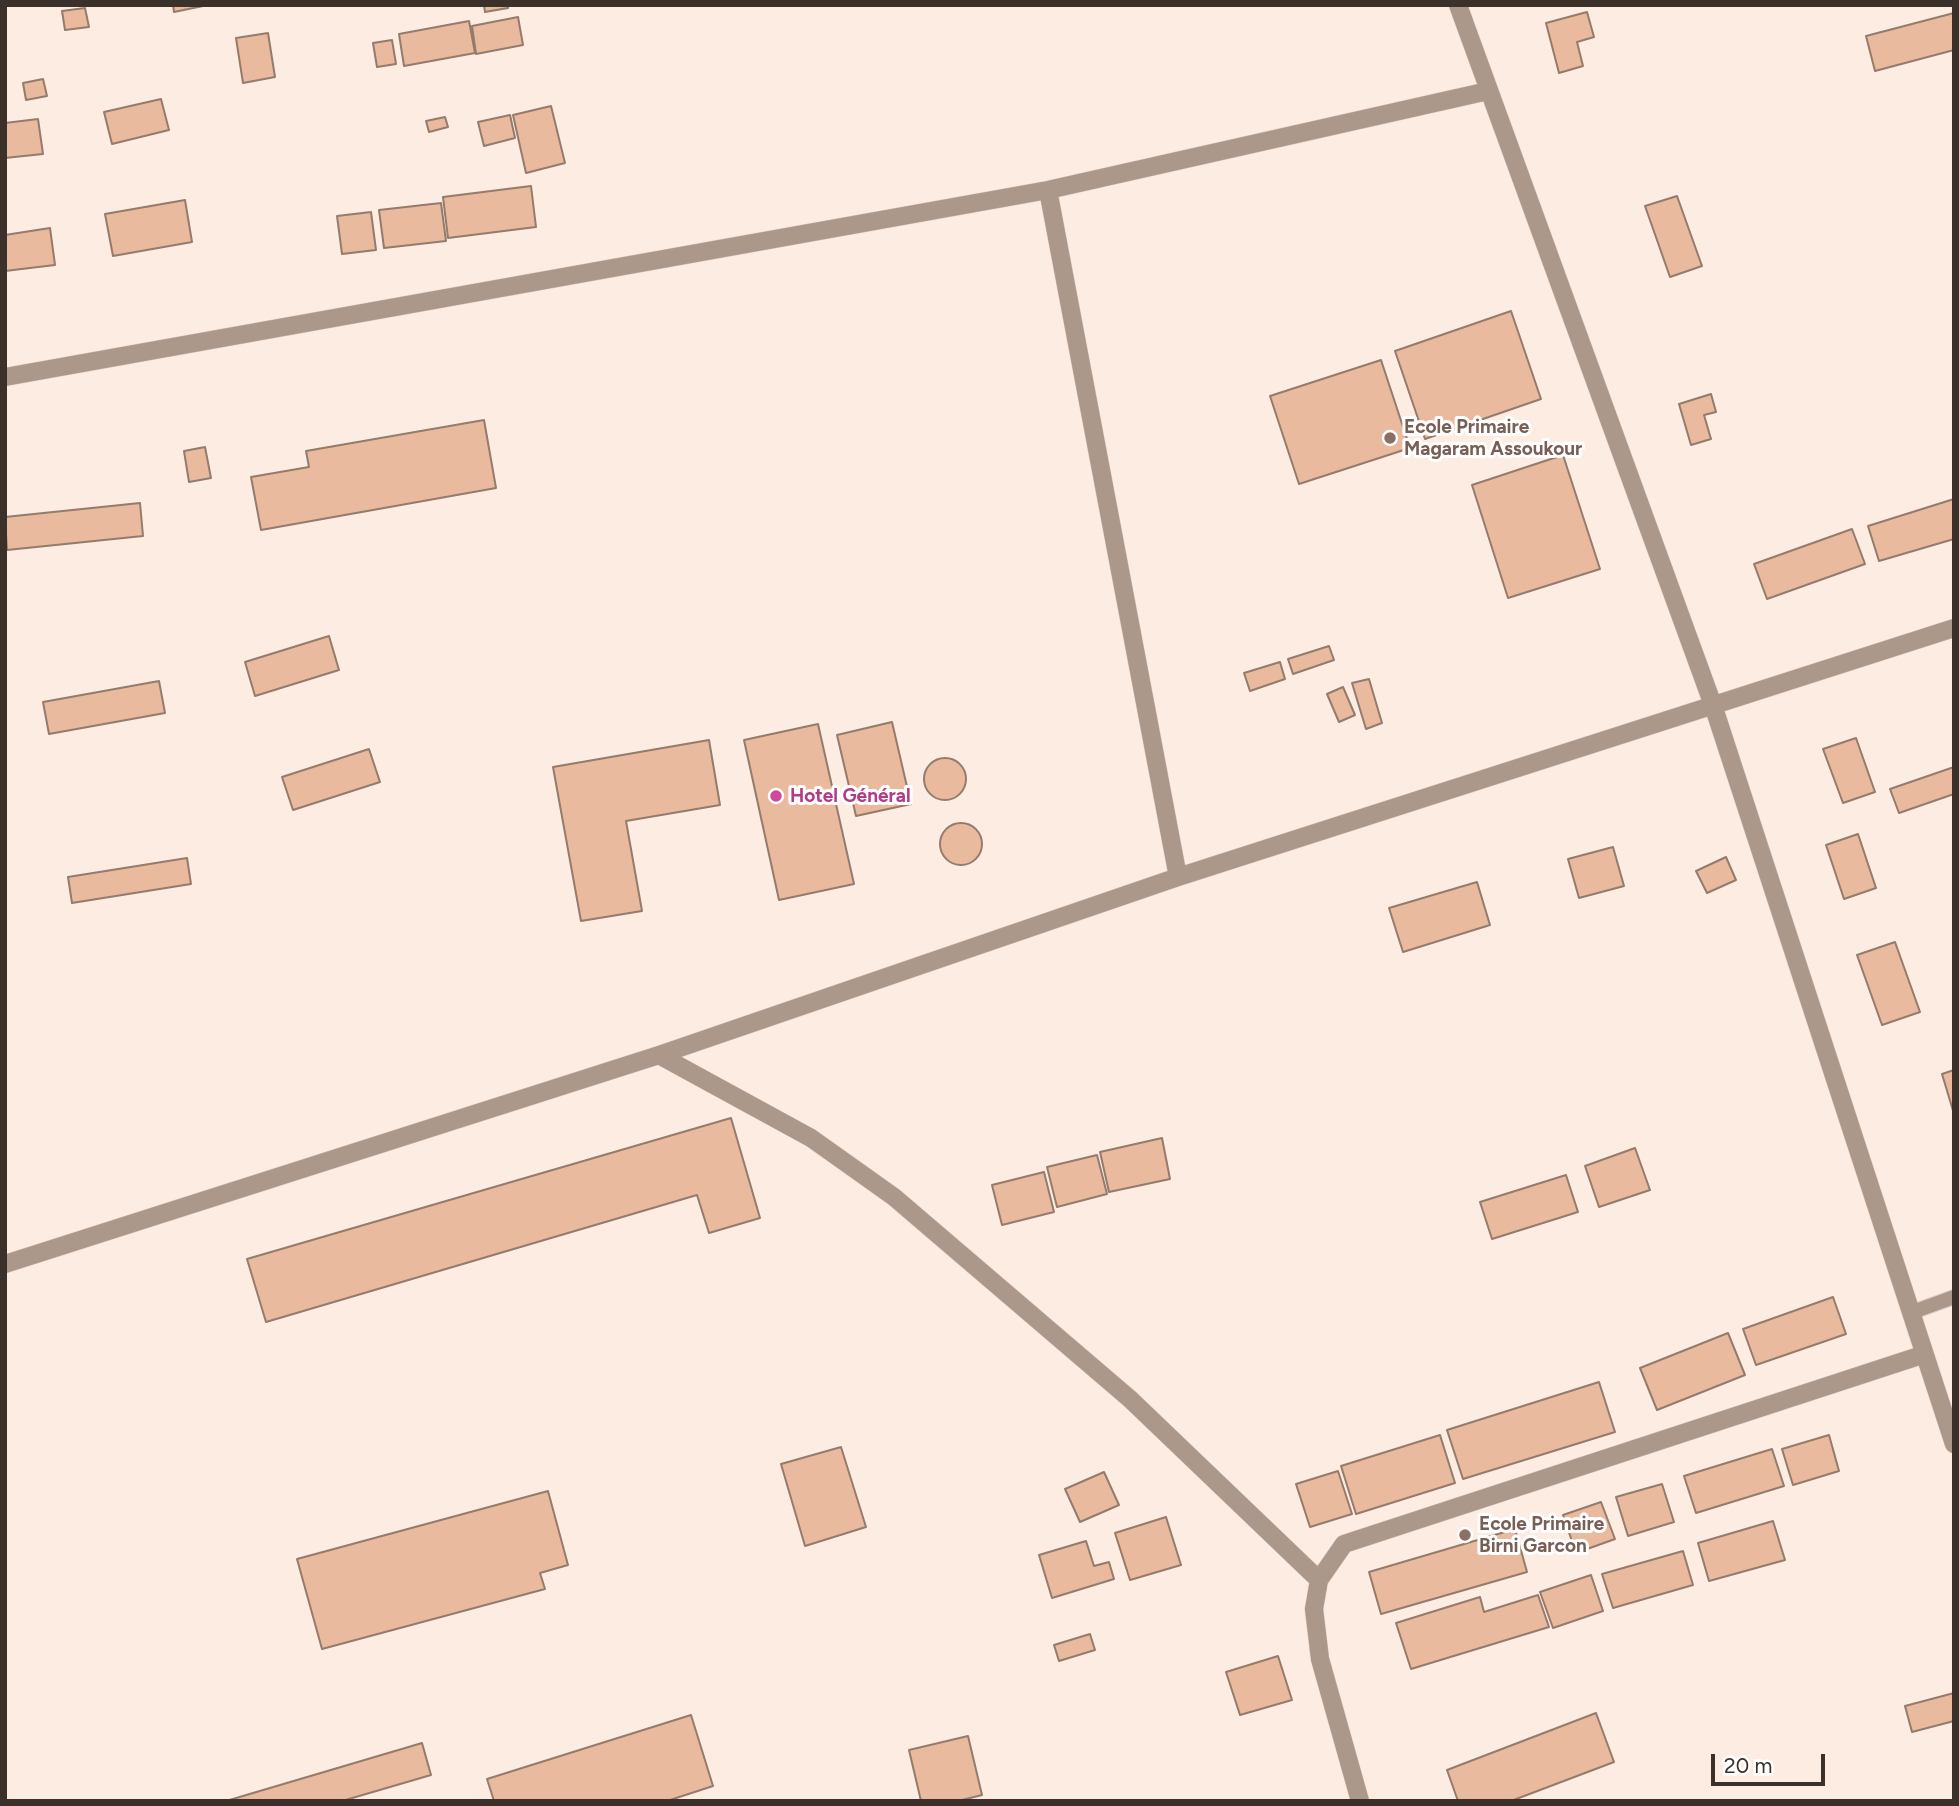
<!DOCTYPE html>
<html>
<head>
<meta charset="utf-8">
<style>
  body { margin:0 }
  #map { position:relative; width:1959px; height:1806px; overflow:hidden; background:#fdece2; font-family:Figtree,sans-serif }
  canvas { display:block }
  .frame { position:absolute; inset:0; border:7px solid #3b302a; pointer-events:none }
  .scale { position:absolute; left:1711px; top:1754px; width:114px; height:32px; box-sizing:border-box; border:4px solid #3b302a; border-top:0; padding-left:9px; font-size:21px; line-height:24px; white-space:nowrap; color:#3b302a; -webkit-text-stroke:5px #fff; paint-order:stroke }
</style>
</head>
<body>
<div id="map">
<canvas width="1959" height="1806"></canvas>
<div class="frame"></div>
<div class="scale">20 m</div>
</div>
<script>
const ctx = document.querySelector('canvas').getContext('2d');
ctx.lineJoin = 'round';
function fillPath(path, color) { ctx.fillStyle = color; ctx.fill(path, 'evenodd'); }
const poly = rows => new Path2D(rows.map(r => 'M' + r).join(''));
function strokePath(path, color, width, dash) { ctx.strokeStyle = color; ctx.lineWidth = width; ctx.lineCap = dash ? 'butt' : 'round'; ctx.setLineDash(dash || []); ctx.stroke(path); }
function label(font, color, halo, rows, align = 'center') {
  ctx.font = font + ' Figtree,sans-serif'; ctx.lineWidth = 6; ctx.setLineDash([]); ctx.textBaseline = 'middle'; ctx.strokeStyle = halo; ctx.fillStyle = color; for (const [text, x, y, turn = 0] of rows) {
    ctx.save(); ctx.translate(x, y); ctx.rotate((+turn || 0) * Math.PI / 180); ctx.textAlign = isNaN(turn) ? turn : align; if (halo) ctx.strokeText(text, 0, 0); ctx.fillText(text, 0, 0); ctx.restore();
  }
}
const building = poly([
  [173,5,208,5,174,12,173,5],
  [484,5,508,5,508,8,485,12,484,5],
  [85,8,89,27,65,30,62,11,85,8],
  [1587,12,1594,37,1577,42,1583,66,1559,73,1546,23,1587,12],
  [1954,13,1954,50,1875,71,1866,36,1954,13],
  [518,17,523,45,476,54,472,26,518,17],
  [469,21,475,53,404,66,399,34,469,21],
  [268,33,275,77,243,83,236,38,268,33],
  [392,40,396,64,377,67,373,43,392,40],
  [43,79,47,96,26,100,23,83,43,79],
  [161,99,169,130,112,144,104,112,161,99],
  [551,106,565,163,526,173,513,115,551,106],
  [510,115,515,138,484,146,478,122,510,115],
  [445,117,448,127,429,132,426,121,445,117],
  [38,119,43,154,5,158,5,123,38,119],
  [531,186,536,227,448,238,443,197,531,186],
  [1677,196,1702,266,1670,277,1645,206,1677,196],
  [185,200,192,242,113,256,105,214,185,200],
  [441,203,446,241,384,248,379,210,441,203],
  [371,212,376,250,342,254,337,216,371,212],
  [50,228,55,265,5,271,5,235,50,228],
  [1511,311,1541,399,1425,439,1395,351,1511,311],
  [1381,360,1410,448,1299,484,1270,396,1381,360],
  [1711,394,1716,412,1704,415,1711,439,1691,445,1679,404,1711,394],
  [484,420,496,488,261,530,251,477,309,467,306,451,484,420],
  [205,447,211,478,189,482,184,451,205,447],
  [1563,455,1600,569,1508,598,1472,485,1563,455],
  [1954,499,1954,539,1879,561,1868,526,1954,499],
  [140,503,143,536,7,550,5,517,140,503],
  [1852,529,1865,564,1767,599,1754,564,1852,529],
  [329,636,339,670,255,696,245,662,329,636],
  [1329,646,1334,660,1293,674,1288,659,1329,646],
  [1280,662,1285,679,1250,691,1244,673,1280,662],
  [1369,679,1382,723,1366,729,1352,683,1369,679],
  [159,681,165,713,49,734,43,702,159,681],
  [1343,687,1355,715,1339,722,1327,694,1343,687],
  [892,722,911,804,856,816,837,735,892,722],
  [818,724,854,884,779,900,744,740,818,724],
  [1856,738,1875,792,1843,803,1823,749,1856,738],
  [709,740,720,805,626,821,642,911,581,921,553,767,709,740],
  [369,749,380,782,293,810,282,777,369,749],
  '924 779a21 21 0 1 1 42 0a21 21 0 1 1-42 0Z',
  [1954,767,1954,794,1899,813,1890,789,1954,767],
  '940 844a21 21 0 1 1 42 0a21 21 0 1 1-42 0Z',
  [1858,834,1876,888,1844,899,1826,845,1858,834],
  [1613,847,1624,886,1579,898,1568,859,1613,847],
  [1726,857,1736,880,1707,893,1696,871,1726,857],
  [187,858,191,884,72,903,68,877,187,858],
  [1477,882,1490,925,1403,952,1389,908,1477,882],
  [1895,942,1920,1012,1882,1025,1857,955,1895,942],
  [1954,1070,1954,1114,1942,1074,1954,1070],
  [731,1118,760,1218,709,1233,697,1195,266,1322,247,1259,731,1118],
  [1162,1138,1170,1179,1109,1192,1100,1152,1162,1138],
  [1635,1148,1650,1190,1599,1207,1585,1166,1635,1148],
  [1097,1155,1107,1194,1057,1207,1047,1167,1097,1155],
  [1044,1172,1054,1212,1002,1225,992,1185,1044,1172],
  [1566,1175,1578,1212,1492,1239,1480,1202,1566,1175],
  [1833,1297,1846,1334,1756,1365,1743,1329,1833,1297],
  [1728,1333,1745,1375,1657,1410,1640,1368,1728,1333],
  [1599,1382,1615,1432,1463,1479,1447,1430,1599,1382],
  [1440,1435,1455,1483,1356,1514,1341,1466,1440,1435],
  [1829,1435,1839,1471,1793,1485,1782,1449,1829,1435],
  [841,1447,866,1527,805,1546,781,1464,841,1447],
  [1772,1449,1784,1486,1696,1513,1684,1476,1772,1449],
  [1338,1471,1352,1514,1310,1527,1296,1484,1338,1471],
  [1104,1472,1119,1505,1080,1522,1065,1489,1104,1472],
  [1662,1484,1674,1522,1628,1536,1616,1497,1662,1484],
  [548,1491,568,1565,540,1573,545,1589,322,1649,297,1559,548,1491],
  [1601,1502,1615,1539,1576,1553,1563,1515,1601,1502],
  [1166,1517,1181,1565,1130,1580,1115,1533,1166,1517],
  [1773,1521,1785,1560,1709,1581,1698,1543,1773,1521],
  [1515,1529,1527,1572,1381,1614,1369,1572,1515,1529],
  [1086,1541,1094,1566,1109,1562,1114,1579,1052,1598,1039,1555,1086,1541],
  [1683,1551,1693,1585,1613,1608,1602,1574,1683,1551],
  [1591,1575,1603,1611,1553,1628,1540,1592,1591,1575],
  [1538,1595,1549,1627,1411,1669,1396,1623,1480,1597,1484,1612,1538,1595],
  [1090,1634,1095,1650,1059,1661,1054,1645,1090,1634],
  [1278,1656,1292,1700,1240,1715,1226,1672,1278,1656],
  [1954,1693,1954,1721,1912,1732,1905,1706,1954,1693],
  [1596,1713,1614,1762,1511,1801,1458,1801,1447,1770,1596,1713],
  [691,1715,713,1786,667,1801,494,1801,487,1779,691,1715],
  [968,1736,982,1795,958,1801,921,1801,909,1750,968,1736],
  [422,1743,431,1775,342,1801,226,1801,422,1743]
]);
fillPath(building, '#eaba9e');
strokePath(building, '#947b6c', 2);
const service = poly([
  [1910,1313,1954,1297]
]);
const minor = poly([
  [1458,5,1713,705,1954,1444],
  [1048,190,1178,877],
  [5,377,1048,190,1488,91],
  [659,1055,811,1138,894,1197,1130,1399,1319,1580],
  [5,1264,659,1055,1178,877,1954,628],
  [1360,1801,1320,1659,1314,1609,1319,1580,1344,1544,1922,1355]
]);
strokePath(service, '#dacac1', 16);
strokePath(minor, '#dacac1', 19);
strokePath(service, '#ac978b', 14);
strokePath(minor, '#ac978b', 18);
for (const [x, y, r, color] of [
  [1390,438,7,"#8d6e63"],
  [776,796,7,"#d1479c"],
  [1465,1535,7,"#8d6e63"]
]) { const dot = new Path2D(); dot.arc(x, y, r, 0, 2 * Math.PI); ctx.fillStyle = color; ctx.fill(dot); strokePath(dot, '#fff', 2.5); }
label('bold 19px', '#785e54', '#fff', [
  ["Ecole Primaire",1404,427],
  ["Magaram Assoukour",1404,449],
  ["Ecole Primaire",1479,1524],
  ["Birni Garcon",1479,1546]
], 'left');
label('bold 19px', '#b23c85', '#fff', [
  ["Hotel Général",790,796]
], 'left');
</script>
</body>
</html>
